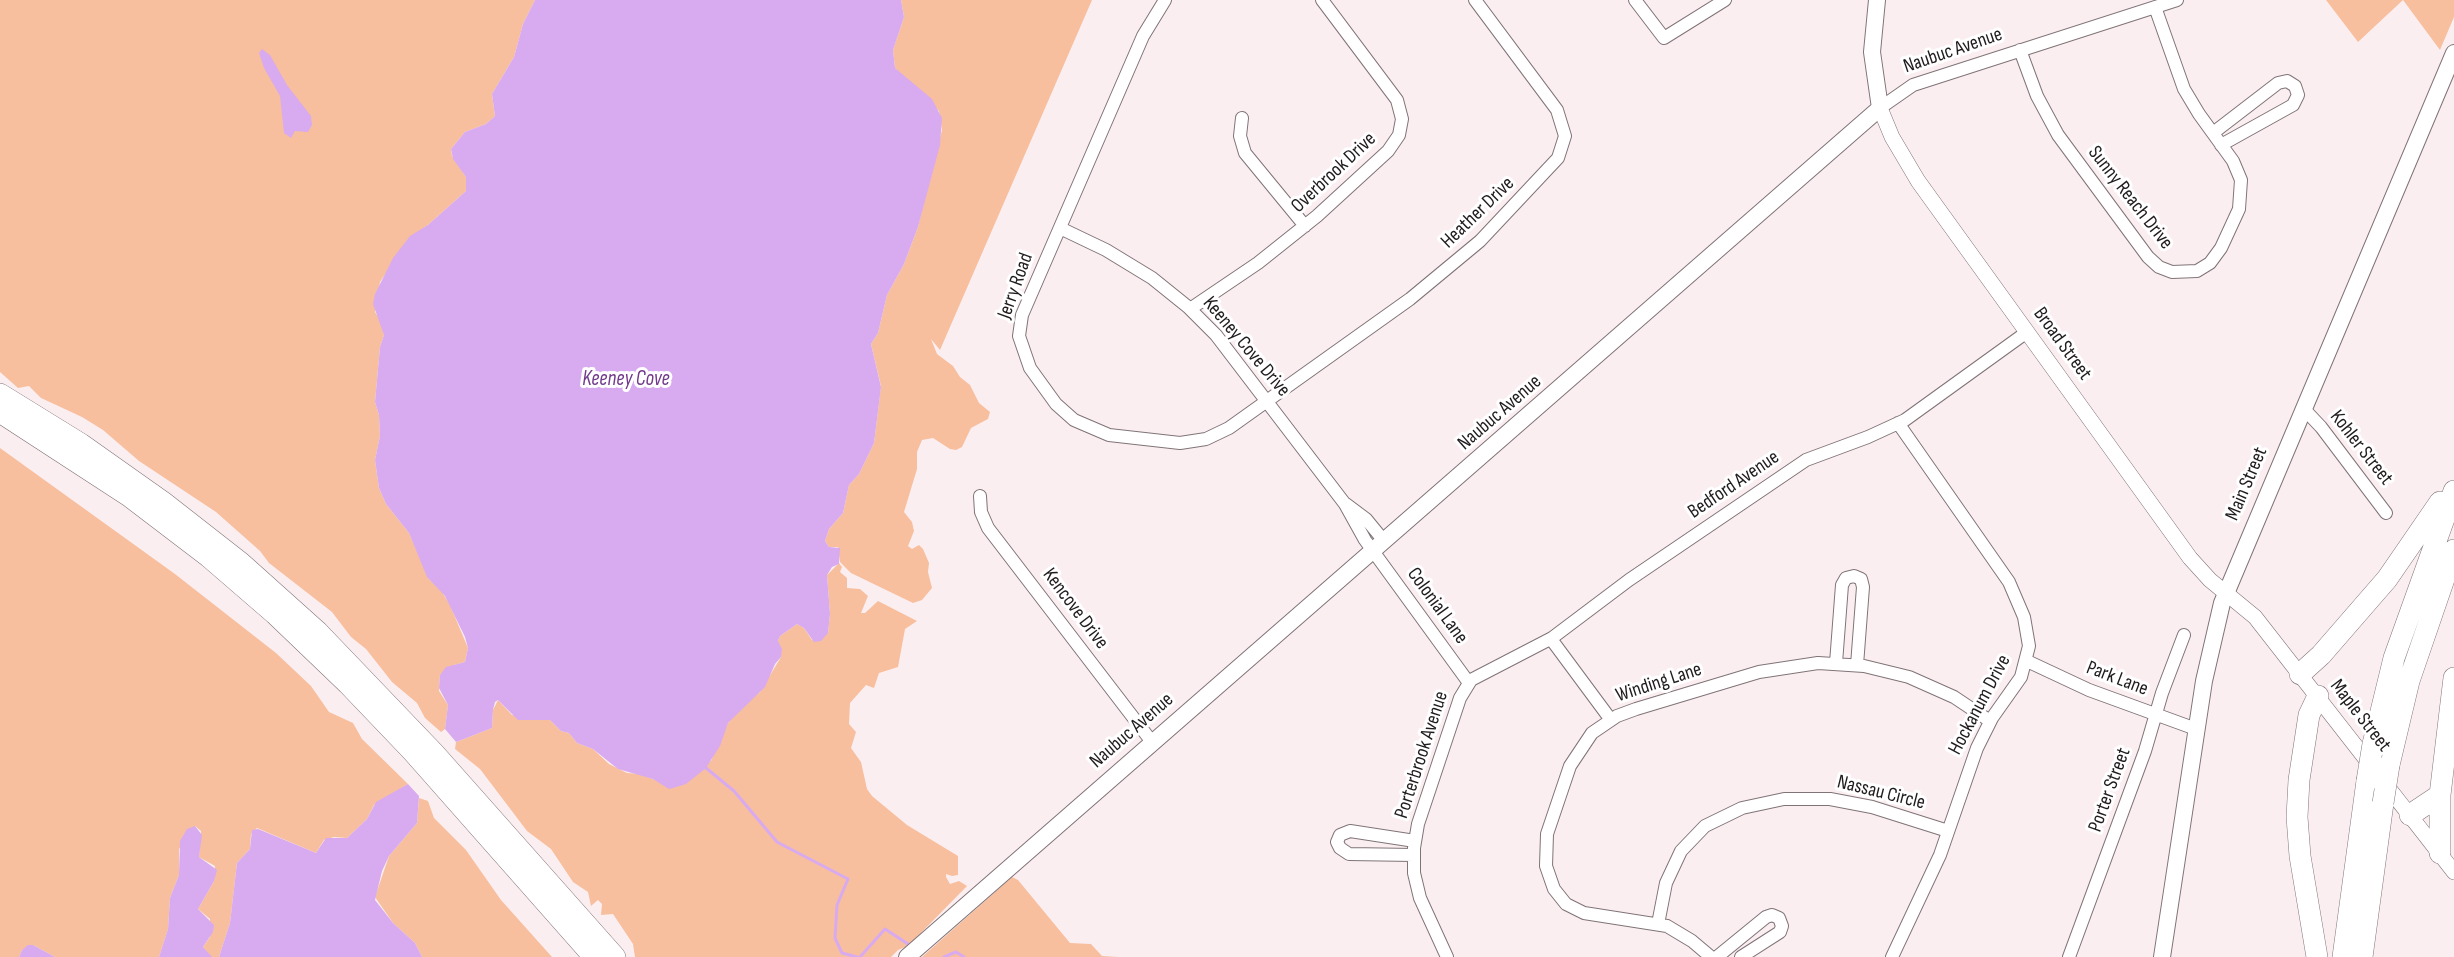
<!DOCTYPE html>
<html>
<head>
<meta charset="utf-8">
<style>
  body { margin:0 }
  canvas { display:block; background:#fbeef1 }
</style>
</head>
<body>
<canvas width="2454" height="957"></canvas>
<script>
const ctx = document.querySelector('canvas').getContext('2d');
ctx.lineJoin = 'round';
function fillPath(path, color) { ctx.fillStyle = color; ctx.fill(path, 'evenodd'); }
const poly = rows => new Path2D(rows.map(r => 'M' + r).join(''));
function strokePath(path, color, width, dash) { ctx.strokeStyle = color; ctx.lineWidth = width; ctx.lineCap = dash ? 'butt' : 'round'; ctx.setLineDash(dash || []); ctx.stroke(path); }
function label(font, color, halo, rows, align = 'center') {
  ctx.font = font + ' "Sofia Sans Condensed",sans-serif'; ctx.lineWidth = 6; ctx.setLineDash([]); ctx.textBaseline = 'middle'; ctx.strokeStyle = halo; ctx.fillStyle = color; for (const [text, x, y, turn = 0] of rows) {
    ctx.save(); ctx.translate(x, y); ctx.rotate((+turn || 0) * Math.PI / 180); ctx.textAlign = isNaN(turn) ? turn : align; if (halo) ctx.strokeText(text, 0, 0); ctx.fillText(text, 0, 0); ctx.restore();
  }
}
fillPath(poly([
  [0,0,535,0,523,24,514,57,492,94,495,116,486,124,465,132,451,149,452,156,466,177,466,191,428,225,408,239,380,282,375,312,380,320,384,335,380,347,375,402,379,415,380,436,375,460,379,488,386,504,409,533,429,579,441,590,450,605,468,648,465,662,454,665,440,675,439,691,448,705,445,729,441,732,425,718,417,703,392,682,366,649,351,637,332,612,269,563,260,551,216,512,139,461,103,430,82,417,41,398,29,386,18,388,0,372],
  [901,0,1092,0,940,350,931,339,937,354,953,366,960,377,970,385,979,403,990,412,988,419,971,428,962,447,956,450,950,449,933,438,922,440,917,452,917,469,904,512,912,522,914,531,908,546,912,549,919,545,923,549,929,563,928,572,932,588,922,600,913,603,851,573,840,562,838,547,829,547,825,541,829,529,843,513,849,485,859,474,874,443,881,386,871,344,878,333,887,295,904,264,918,227,942,130,939,111,895,68,893,50,904,17],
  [2326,0,2403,0,2358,42],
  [2403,0,2454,0,2454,17,2440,50],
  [0,448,175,574,276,653,311,686,329,712,353,723,362,739,408,784,374,805,367,819,347,838,334,837,324,840,316,853,257,828,251,834,250,849,237,863,230,923,219,957,211,957,203,947,210,937,210,919,198,909,214,881,215,866,199,857,201,831,195,826,179,849,179,875,170,898,168,929,159,957,55,957,33,945,22,950,19,957,0,957],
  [839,563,842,567,840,572,847,578,847,588,860,589,868,596,861,613,865,613,878,601,917,621,905,629,898,667,879,673,874,688,866,685,850,703,849,724,856,732,851,748,861,762,867,789,872,796,907,825,958,856,958,875,952,876,946,874,946,877,950,884,959,881,967,886,915,939,915,943,898,950,891,957,635,957,633,944,613,914,601,915,602,904,598,900,591,906,588,892,573,882,551,849,527,831,480,769,455,749,456,742,492,728,493,710,498,700,512,715,550,720,561,731,569,733,577,743,593,749,609,764,627,773,640,774,658,781,711,761,728,723,743,705,760,692,781,657,778,641,780,636,797,624,804,628,812,640,828,633,830,614,827,575],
  [419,798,428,801,434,818,466,850,501,900,552,957,422,957,415,943,393,923,375,897,389,856,417,823],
  [1012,877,1018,880,1070,943,1091,944,1102,956,1118,957,922,957]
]), '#f8bf9e');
fillPath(poly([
  [535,0,901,0,904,17,893,50,895,68,932,99,942,118,940,145,918,227,904,264,887,295,878,333,871,344,881,387,874,443,859,474,849,485,843,513,829,529,825,541,829,547,840,548,839,564,832,567,827,575,830,614,828,633,821,641,814,642,804,628,797,624,780,636,778,641,782,649,781,657,775,664,765,687,728,723,720,746,706,768,686,784,673,788,669,789,653,779,618,769,593,749,577,743,569,733,561,731,550,720,518,720,498,700,495,702,493,710,492,728,456,742,445,729,448,705,439,688,440,675,446,667,465,662,468,648,465,637,445,596,427,577,409,533,386,504,379,488,375,460,380,436,379,415,375,402,380,347,384,335,373,304,375,294,393,258,410,236,428,225,466,191,466,177,453,159,451,149,465,132,486,124,495,116,492,94,514,57,523,24],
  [262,49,270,55,287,85,311,116,312,125,308,132,295,131,291,138,284,133,280,96,264,68,259,53],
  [408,784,419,796,417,823,389,856,382,871,375,900,393,923,415,943,422,957,219,957,230,923,237,863,250,849,252,830,258,829,316,853,326,838,347,838,367,819,376,802],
  [195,826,202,835,199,857,217,870,214,881,198,909,214,925,213,932,203,947,212,957,159,957,168,929,170,898,179,875,180,841,187,829],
  [28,945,33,945,55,957,19,957,22,950]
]), '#d8aaef');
strokePath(poly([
  [706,768,734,791,777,842,848,879,837,905,835,938,842,953,857,957],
  [860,957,885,929,911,946],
  [944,957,956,952,964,957]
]), '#d8aaef', 3);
const minor = poly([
  [1165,0,1143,36,1022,315,1019,336,1030,368,1056,404,1074,420,1109,435,1180,443,1206,439,1229,428,1410,299,1480,241,1558,158,1565,136,1557,110,1475,0],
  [1635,0,1664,38,1725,0],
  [2020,50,2037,96,2058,135,2148,257,2159,267,2172,272,2197,271,2210,263,2221,248,2239,209,2241,180,2233,161,2199,114,2184,89,2155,7],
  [1880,108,1913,85,2177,0],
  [1242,118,1240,136,1245,153,1305,226],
  [2213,133,2278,83,2287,81,2295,86,2298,95,2293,105,2221,145],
  [1060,228,1106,250,1152,278,1188,307,1216,335,1345,504,1365,540,1469,683],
  [1190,309,1258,263,1317,216,1388,151,1399,135,1402,119,1397,100,1322,0],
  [2303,408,2321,427,2386,513],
  [980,496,981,512,988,528,1152,742],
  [1346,504,1366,519,1384,541],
  [1551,639,1611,720],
  [2027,661,2089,690,2196,729],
  [1836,663,1842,585,1846,578,1854,576,1861,579,1863,587,1857,665],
  [1414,855,1349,854,1340,848,1337,842,1340,835,1350,831,1415,841],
  [1658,924,1666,883,1681,851,1705,826,1742,808,1784,799,1830,799,1872,807,1948,831],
  [1447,957,1420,898,1414,873,1414,848,1418,824,1460,698,1471,680,1552,638,1629,580,1806,460,1868,437,1905,420,2027,332],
  [1711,957,1692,941,1667,926,1584,913,1566,904,1554,889,1546,866,1547,834,1570,766,1592,733,1617,716,1636,709,1759,672,1818,663,1864,666,1909,677,1954,697,1990,721],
  [1717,957,1766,917,1772,915,1779,918,1782,926,1780,932,1741,957],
  [1892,957,1940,855,1977,748,1992,718,2021,677,2029,646,2024,617,2009,582,1898,423],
  [2069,957,2145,751,2162,693,2184,635]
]);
const tertiary = poly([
  [1880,108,1892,137,1918,181,2190,558,2210,580,2255,617,2454,872]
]);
const secondary = poly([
  [907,957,1880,108,1872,52,1877,0],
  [2162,957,2204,681,2222,603,2454,53]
]);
const motorway = poly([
  [0,394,81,444,163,502,241,563,318,632,434,753,615,957],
  [0,412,129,496,209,557,275,614,348,684,413,752,594,957],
  [2300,674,2321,655,2387,579,2440,502],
  [2373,744,2394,658,2454,491],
  [2389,765,2409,681,2454,550],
  [2410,815,2440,795],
  [2440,853,2440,795,2454,678],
  [2317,957,2300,856,2297,817,2299,780,2309,715,2318,696],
  [2343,957,2367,781],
  [2362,957,2383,803]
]);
strokePath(minor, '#807477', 14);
strokePath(tertiary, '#807477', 16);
strokePath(secondary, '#807477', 18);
strokePath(motorway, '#807477', 22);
strokePath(minor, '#fff', 12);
strokePath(tertiary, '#fff', 15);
strokePath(secondary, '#fff', 16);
strokePath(motorway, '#fff', 21);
const motorwayBridge = poly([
  [2367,781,2373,744],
  [2383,803,2389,765]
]);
strokePath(motorwayBridge, '#807477', 22, []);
strokePath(motorwayBridge, '#fff', 21);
label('20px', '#201c1d', '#fff', [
  ["Naubuc Avenue",1953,51,-19],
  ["Overbrook Drive",1334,173,-43],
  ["Sunny Reach Drive",2130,198,52],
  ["Heather Drive",1478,213,-44],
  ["Jerry Road",1016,286,-70],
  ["Broad Street",2062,344,54],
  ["Keeney Cove Drive",1246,347,50],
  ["Naubuc Avenue",1500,413,-41],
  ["Kohler Street",2361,448,52],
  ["Main Street",2247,484,-67],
  ["Bedford Avenue",1734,485,-34],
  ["Colonial Lane",1437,606,54],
  ["Kencove Drive",1075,609,53],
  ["Park Lane",2117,679,21],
  ["Winding Lane",1659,683,-18],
  ["Hockanum Drive",1980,705,-62],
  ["Maple Street",2360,716,52],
  ["Naubuc Avenue",1132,731,-41],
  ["Porterbrook Avenue",1422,755,-72],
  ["Porter Street",2110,790,-70],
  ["Nassau Circle",1881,793,14]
]);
label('italic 21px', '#723a8b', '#fff', [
  ["Keeney Cove",626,380]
]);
</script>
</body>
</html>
